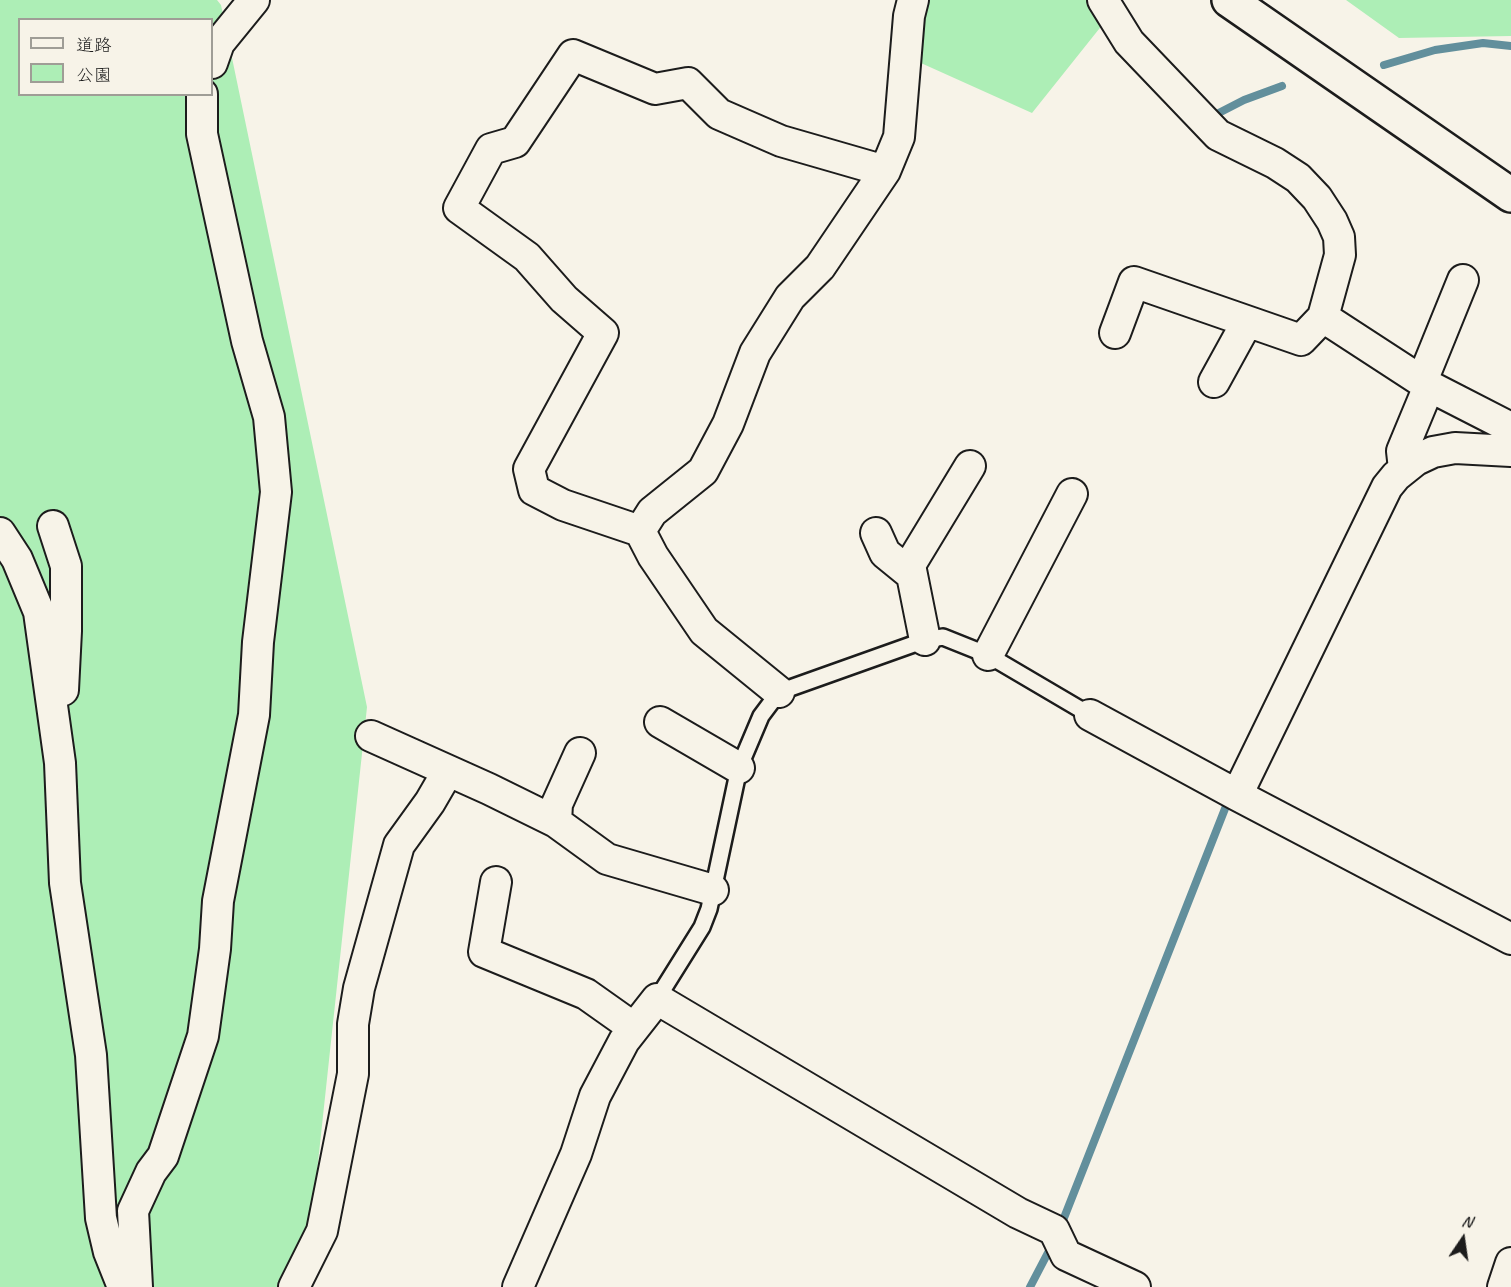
<!DOCTYPE html>
<html>
<head>
<meta charset="utf-8">
<style>
  body { margin:0 }
  #map { position:relative; width:1511px; height:1287px; overflow:hidden; background:#f7f3e8; font-family:Caveat,"Klee One",sans-serif }
  canvas { display:block }
  .legend { position:absolute; left:18px; top:18px; width:195px; height:78px; box-sizing:border-box; background:#f7f3e8; border:2px solid #9f9d96; margin:0; padding:8px 10px; list-style:none; font-size:18px; color:#1c1c1c }
  .legend li { display:flex; align-items:center; gap:12px; height:30px }
  .legend b { width:30px; border:2px solid #9f9d96 }
  .north { position:absolute; left:1433px; top:1209px; width:60px; height:60px; -webkit-text-stroke:4px #f7f3e8; paint-order:stroke; rotate:13deg; font-size:16px; font-weight:700; line-height:24px; text-align:center; color:#1c1c1c }
  .north::after { content:''; display:block; margin:auto; width:21px; height:27px; background:#1c1c1c; clip-path:polygon(50% 0,100% 100%,50% 72%,0 100%) }
</style>
</head>
<body>
<div id="map">
<canvas width="1511" height="1287"></canvas>
<ul class="legend">
<li><b style="height:8px;background:#f7f3e8"></b>道路</li>
<li><b style="height:16px;background:#adeeb6"></b>公園</li>
</ul>
<div class="north">N</div>
</div>
<script>
const ctx = document.querySelector('canvas').getContext('2d');
ctx.lineJoin = 'round';
function fillPath(path, color) { ctx.fillStyle = color; ctx.fill(path, 'evenodd'); }
const poly = rows => new Path2D(rows.map(r => 'M' + r).join(''));
function strokePath(path, color, width, dash) { ctx.strokeStyle = color; ctx.lineWidth = width; ctx.lineCap = dash ? 'butt' : 'round'; ctx.setLineDash(dash || []); ctx.stroke(path); }
fillPath(poly([
  [0,0,217,0,221,5,367,707,309,1246,288,1287,0,1287],
  [20,20,212,20,212,94,20,94],
  [923,0,1095,0,1107,19,1032,113,912,59],
  [1346,0,1511,0,1511,36,1399,38]
]), '#adeeb6');
strokePath(poly([
  [1384,65,1435,50,1483,43,1511,46],
  [1209,118,1244,100,1282,86],
  [1060,1228,1230,796],
  [1030,1287,1052,1245]
]), '#628f9c', 8);
const lane = poly([
  [657,999,702,927,709,909,739,768,761,716,779,692,925,640,943,637,988,655,1090,715]
]);
const street = poly([
  [1103,0,1129,42,1218,135,1275,163,1298,178,1317,198,1332,221,1339,237,1340,255,1323,317,1429,386,1402,451,1404,469],
  [212,63,219,43,254,0],
  [1115,333,1134,282,1301,340,1323,317],
  [1422,381,1463,280],
  [1214,382,1247,322],
  [1429,386,1511,428],
  [53,526,66,566,66,631,63,690],
  [640,531,652,512,703,471,728,424,755,353,790,297,820,267,885,171,899,137,909,16,913,0],
  [0,533,17,559,39,612,60,763,65,883,91,1055,101,1218,109,1252,123,1287],
  [876,533,885,553,912,575],
  [925,640,910,565,970,466],
  [988,655,1072,494],
  [779,692,704,631,653,556,640,531,563,505,534,490,529,469,603,333,564,299,527,257,459,208,491,149,515,142,573,55,655,89,688,83,719,114,781,141,885,171],
  [1090,715,1237,795,1511,939],
  [660,722,739,768],
  [371,736,489,789,556,822],
  [580,753,557,804,556,822,607,859,713,890],
  [1237,795,1387,487,1396,476,1416,460,1433,452,1455,448,1511,451],
  [496,882,484,952,586,994,634,1028],
  [137,1287,133,1211,151,1172,163,1156,203,1036,215,949,218,901,254,715,258,642,276,492,269,417,247,341,202,134,202,94],
  [294,1287,322,1231,353,1074,353,1024,359,988,399,845,430,802,448,771],
  [518,1287,576,1154,595,1096,624,1041,657,999,1018,1213,1054,1230,1066,1255,1135,1287],
  [1503,1287,1511,1263]
]);
const secondary = poly([
  [1229,0,1511,195]
]);
strokePath(lane, '#1c1c1c', 20);
strokePath(street, '#1c1c1c', 34);
strokePath(secondary, '#1c1c1c', 38);
strokePath(lane, '#f7f3e8', 15);
strokePath(street, '#f7f3e8', 30);
strokePath(secondary, '#f7f3e8', 33);
</script>
</body>
</html>
